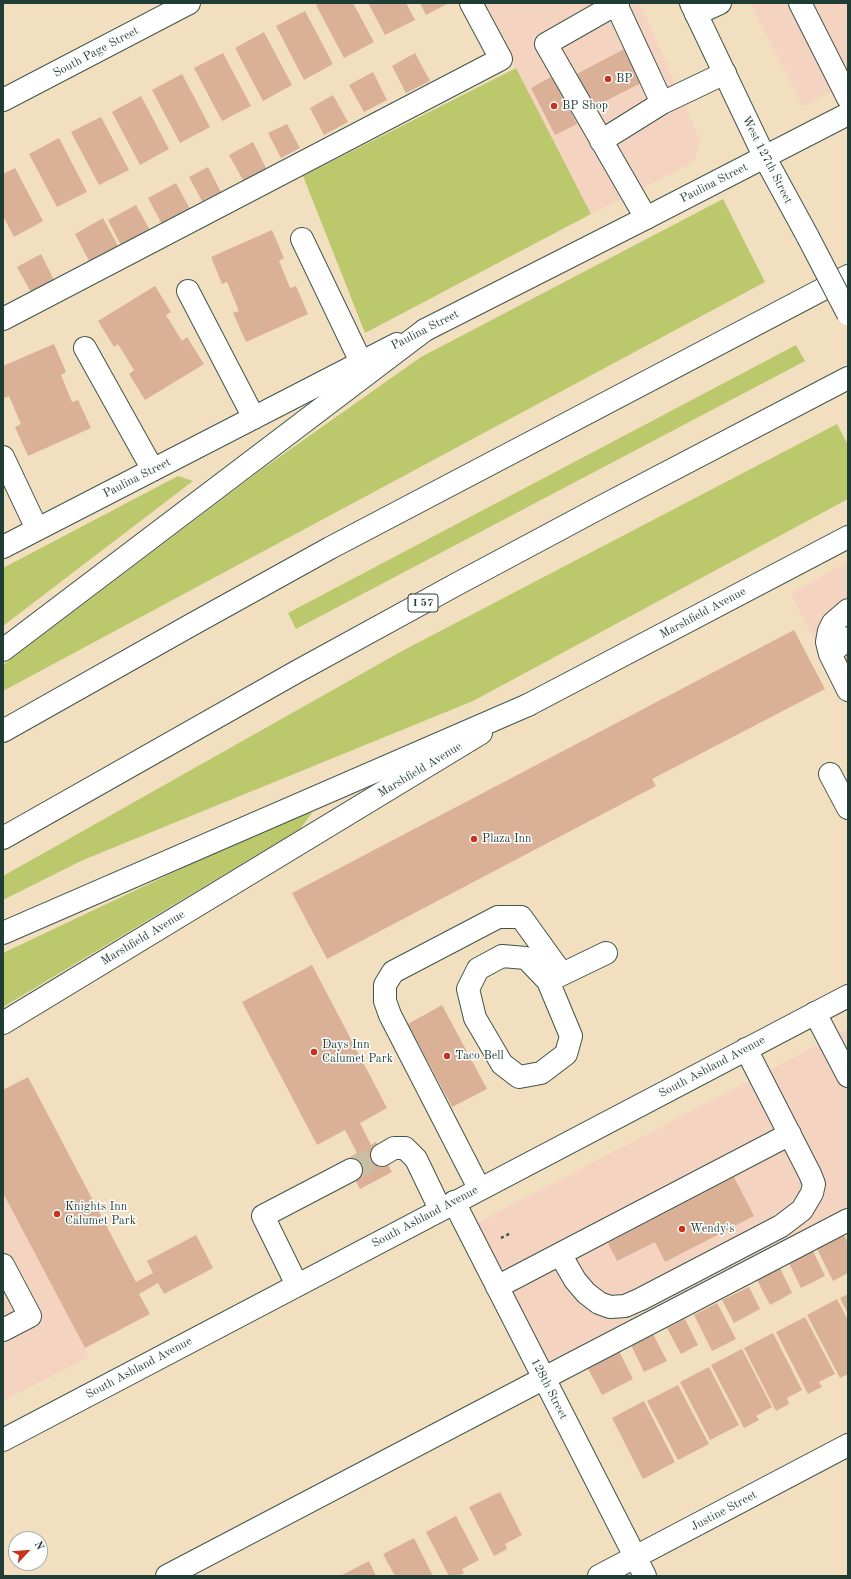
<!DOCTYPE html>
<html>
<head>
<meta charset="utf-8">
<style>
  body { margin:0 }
  #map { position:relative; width:851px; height:1579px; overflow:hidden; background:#f2dfc0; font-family:"Old Standard TT",serif }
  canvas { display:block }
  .frame { position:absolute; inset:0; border:4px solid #1f3d34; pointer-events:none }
  .north { position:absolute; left:8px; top:1531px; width:40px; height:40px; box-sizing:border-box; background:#fff; border:1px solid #a5b1ae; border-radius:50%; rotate:64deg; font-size:11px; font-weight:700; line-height:16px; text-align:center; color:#1f3d34 }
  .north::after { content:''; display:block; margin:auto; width:14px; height:18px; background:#c8321e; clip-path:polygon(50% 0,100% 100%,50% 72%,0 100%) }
</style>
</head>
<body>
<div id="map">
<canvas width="851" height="1579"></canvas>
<div class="frame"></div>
<div class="north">N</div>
</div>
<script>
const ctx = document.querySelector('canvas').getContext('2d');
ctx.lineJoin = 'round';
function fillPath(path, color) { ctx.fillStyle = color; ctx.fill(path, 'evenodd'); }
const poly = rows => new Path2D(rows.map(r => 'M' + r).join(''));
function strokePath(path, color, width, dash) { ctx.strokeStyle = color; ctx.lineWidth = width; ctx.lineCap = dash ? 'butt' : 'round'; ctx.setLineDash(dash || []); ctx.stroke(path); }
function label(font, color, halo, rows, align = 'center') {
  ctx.font = font + ' "Old Standard TT",serif'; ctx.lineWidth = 3; ctx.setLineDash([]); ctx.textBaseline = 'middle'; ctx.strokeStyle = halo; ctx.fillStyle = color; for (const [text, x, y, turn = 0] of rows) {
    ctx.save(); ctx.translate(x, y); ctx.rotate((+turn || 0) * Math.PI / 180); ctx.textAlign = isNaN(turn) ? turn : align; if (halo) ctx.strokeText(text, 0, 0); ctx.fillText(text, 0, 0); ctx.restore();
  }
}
fillPath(poly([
  [481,3,640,3,700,141,694,162,591,214],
  [750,3,848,3,848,84,803,107],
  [848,561,848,704,791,594],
  [848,1029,848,1228,551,1385,471,1226],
  [3,1193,85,1348,88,1357,3,1401]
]), '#f5d3c1');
fillPath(poly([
  [516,68,591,214,365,333,303,176],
  [723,199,765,282,3,691,3,665,261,470,421,357],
  [796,345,805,361,296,629,288,613],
  [837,424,848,445,848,499,473,701,83,860,3,900,3,876,402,651],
  [178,476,193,481,3,626,3,568],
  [305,810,312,813,300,829,3,1007,3,953]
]), '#bbc96c');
fillPath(poly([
  [319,3,353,3,374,42,344,58,316,5],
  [368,3,406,3,415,20,385,35],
  [420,3,449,3,426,15],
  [305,11,333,64,304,80,276,26],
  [264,32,292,85,263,101,235,48],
  [626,48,643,82,590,109,573,76],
  [223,53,251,106,222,121,194,68],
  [415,53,430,81,406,93,392,66],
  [373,72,387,100,364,112,349,85],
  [182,74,210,127,180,143,152,90],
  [553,76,577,124,555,135,531,88],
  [333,95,348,122,324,135,310,108],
  [141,96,169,149,140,165,112,112],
  [101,117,129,170,99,185,71,132],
  [287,124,300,148,281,158,268,133],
  [59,138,87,192,57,207,29,154],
  [253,142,267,170,244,182,229,155],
  [208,167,221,192,202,201,189,177],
  [15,168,43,221,14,237,3,216,3,174],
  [176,183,190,209,162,224,148,198],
  [136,205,151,232,122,247,108,220],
  [103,218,118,246,89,261,75,234],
  [272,230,284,258,279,261,290,288,296,286,308,314,246,342,233,313,239,311,227,282,222,284,211,257],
  [41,254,55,282,32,294,17,267],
  [155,286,171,312,166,315,182,341,187,337,204,364,145,400,129,374,134,370,118,344,114,347,98,321],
  [54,344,66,372,61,375,72,402,78,400,91,428,28,456,15,427,21,424,9,396,4,398,3,395,3,366],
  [794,630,825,689,652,779,656,786,327,959,292,893],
  [848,656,848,673,841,660],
  [312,965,387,1108,360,1123,371,1145,376,1142,392,1172,360,1189,345,1160,357,1153,345,1130,317,1145,242,1002],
  [442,1005,487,1089,452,1107,408,1024],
  [28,1077,136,1282,153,1273,147,1261,196,1235,213,1268,164,1294,158,1283,139,1294,150,1314,85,1348,3,1193,3,1090],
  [734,1177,754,1216,665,1262,655,1242,617,1261,608,1243],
  [844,1235,848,1243,848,1273,833,1281,817,1249],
  [812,1249,825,1276,801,1288,788,1261],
  [780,1268,792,1293,770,1305,757,1280],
  [749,1287,760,1309,734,1323,722,1300],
  [848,1294,848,1314,840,1298],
  [837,1299,848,1320,848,1374,840,1378,807,1315],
  [717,1303,736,1339,712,1351,694,1315],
  [805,1317,835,1374,819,1382,822,1387,808,1394,776,1332],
  [685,1319,698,1345,681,1354,667,1328],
  [773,1333,802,1390,787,1398,789,1404,776,1411,744,1348],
  [653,1334,667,1361,644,1372,631,1345],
  [742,1349,772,1407,756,1416,759,1420,744,1428,711,1365],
  [619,1351,633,1379,602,1395,587,1367],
  [709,1367,739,1425,710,1440,680,1382],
  [678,1385,709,1444,678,1460,647,1401],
  [644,1401,675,1462,643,1479,612,1418],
  [500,1492,522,1535,505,1544,507,1549,494,1556,469,1507],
  [456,1516,479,1560,462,1569,464,1573,459,1576,449,1576,426,1532],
  [414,1538,433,1576,395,1576,383,1554],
  [369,1561,376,1576,340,1576]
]), '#dab196');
strokePath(poly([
  [351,1170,382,1155]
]), '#c8bfa4', 22, [22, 11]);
const minor = poly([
  [618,3,546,44,646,218],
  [800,3,848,98],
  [616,4,662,103,725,73],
  [696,14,720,3],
  [3,100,189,3],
  [601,141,662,103],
  [302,239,361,362],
  [188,291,254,418],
  [3,319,501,59,471,3],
  [85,348,153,470],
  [3,457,37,529],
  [3,547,397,344],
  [848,610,833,623,829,631,827,642,830,654,848,690],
  [830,654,848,638],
  [830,774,848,808],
  [548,981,571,1036,566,1054,541,1073,519,1077,502,1064,475,1018,468,989,478,969,502,956,526,958,548,981,606,953],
  [815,1013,848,1076],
  [3,1023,481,733],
  [382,1155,394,1148,405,1148,416,1159,440,1209],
  [479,1188,390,1015,385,1001,385,985,393,972,498,917,521,917,562,974],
  [454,1202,645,1576],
  [560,1254,790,1134],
  [3,1265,30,1316,3,1330],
  [297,1285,263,1216,351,1170],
  [497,1287,560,1254,575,1280,586,1293,599,1303,610,1307,625,1306,641,1299,781,1226,802,1210,812,1193,814,1184,810,1174,746,1049],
  [167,1576,575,1362,848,1220],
  [599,1576,848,1445]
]);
const major = poly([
  [691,3,765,158,808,237],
  [425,330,646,218,848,114],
  [528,705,848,537],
  [3,1440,848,996]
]);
const highway = poly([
  [3,650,425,330],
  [3,731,191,625,330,548,848,276],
  [3,838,298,671,457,584,601,507,848,378],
  [3,933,528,705]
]);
strokePath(minor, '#3f5549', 24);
strokePath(major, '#3f5549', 24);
strokePath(highway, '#3f5549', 24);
strokePath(poly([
  [501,1238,511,1233]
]), '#3f5549', 2.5, [3, 3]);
strokePath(minor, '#fff', 22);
strokePath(major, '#fff', 22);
strokePath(highway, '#fff', 22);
const majorBridge = poly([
  [808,237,848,314]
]);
strokePath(majorBridge, '#3f5549', 24, []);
strokePath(majorBridge, '#fff', 22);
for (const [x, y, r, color] of [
  [608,79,4,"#c8321e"],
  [554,106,4,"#c8321e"],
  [474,839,4,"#c8321e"],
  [314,1052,4,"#c8321e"],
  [447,1056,4,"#c8321e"],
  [57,1214,4,"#c8321e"],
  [682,1229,4,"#c8321e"]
]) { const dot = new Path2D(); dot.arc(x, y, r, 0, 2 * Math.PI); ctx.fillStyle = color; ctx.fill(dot); strokePath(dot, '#fff', 1.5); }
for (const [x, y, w] of [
  [423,603,30]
]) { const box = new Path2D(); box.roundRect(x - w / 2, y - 9, w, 18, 3); ctx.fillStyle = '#fff'; ctx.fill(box); strokePath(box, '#1f3d34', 1); }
label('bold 11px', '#1f3d34', null, [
  ["I 57",423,603]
]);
label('12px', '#1f3d34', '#fff', [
  ["South Page Street",96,52,-28],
  ["West 127th Street",767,160,63],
  ["Paulina Street",714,183,-27],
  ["Paulina Street",425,330,-27],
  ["Paulina Street",137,478,-27],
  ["Marshfield Avenue",703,613,-28],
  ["Marshfield Avenue",420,770,-31],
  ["Marshfield Avenue",143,938,-31],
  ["South Ashland Avenue",712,1067,-28],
  ["South Ashland Avenue",425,1217,-28],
  ["South Ashland Avenue",139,1368,-28],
  ["128th Street",549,1389,63],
  ["Justine Street",724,1511,-28]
]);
label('12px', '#1f3d34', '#fff', [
  ["BP",616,79],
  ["BP Shop",562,106],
  ["Plaza Inn",482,839],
  ["Days Inn",322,1045],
  ["Calumet Park",322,1059],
  ["Taco Bell",455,1056],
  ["Knights Inn",65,1207],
  ["Calumet Park",65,1221],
  ["Wendy's",690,1229]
], 'left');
</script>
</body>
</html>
